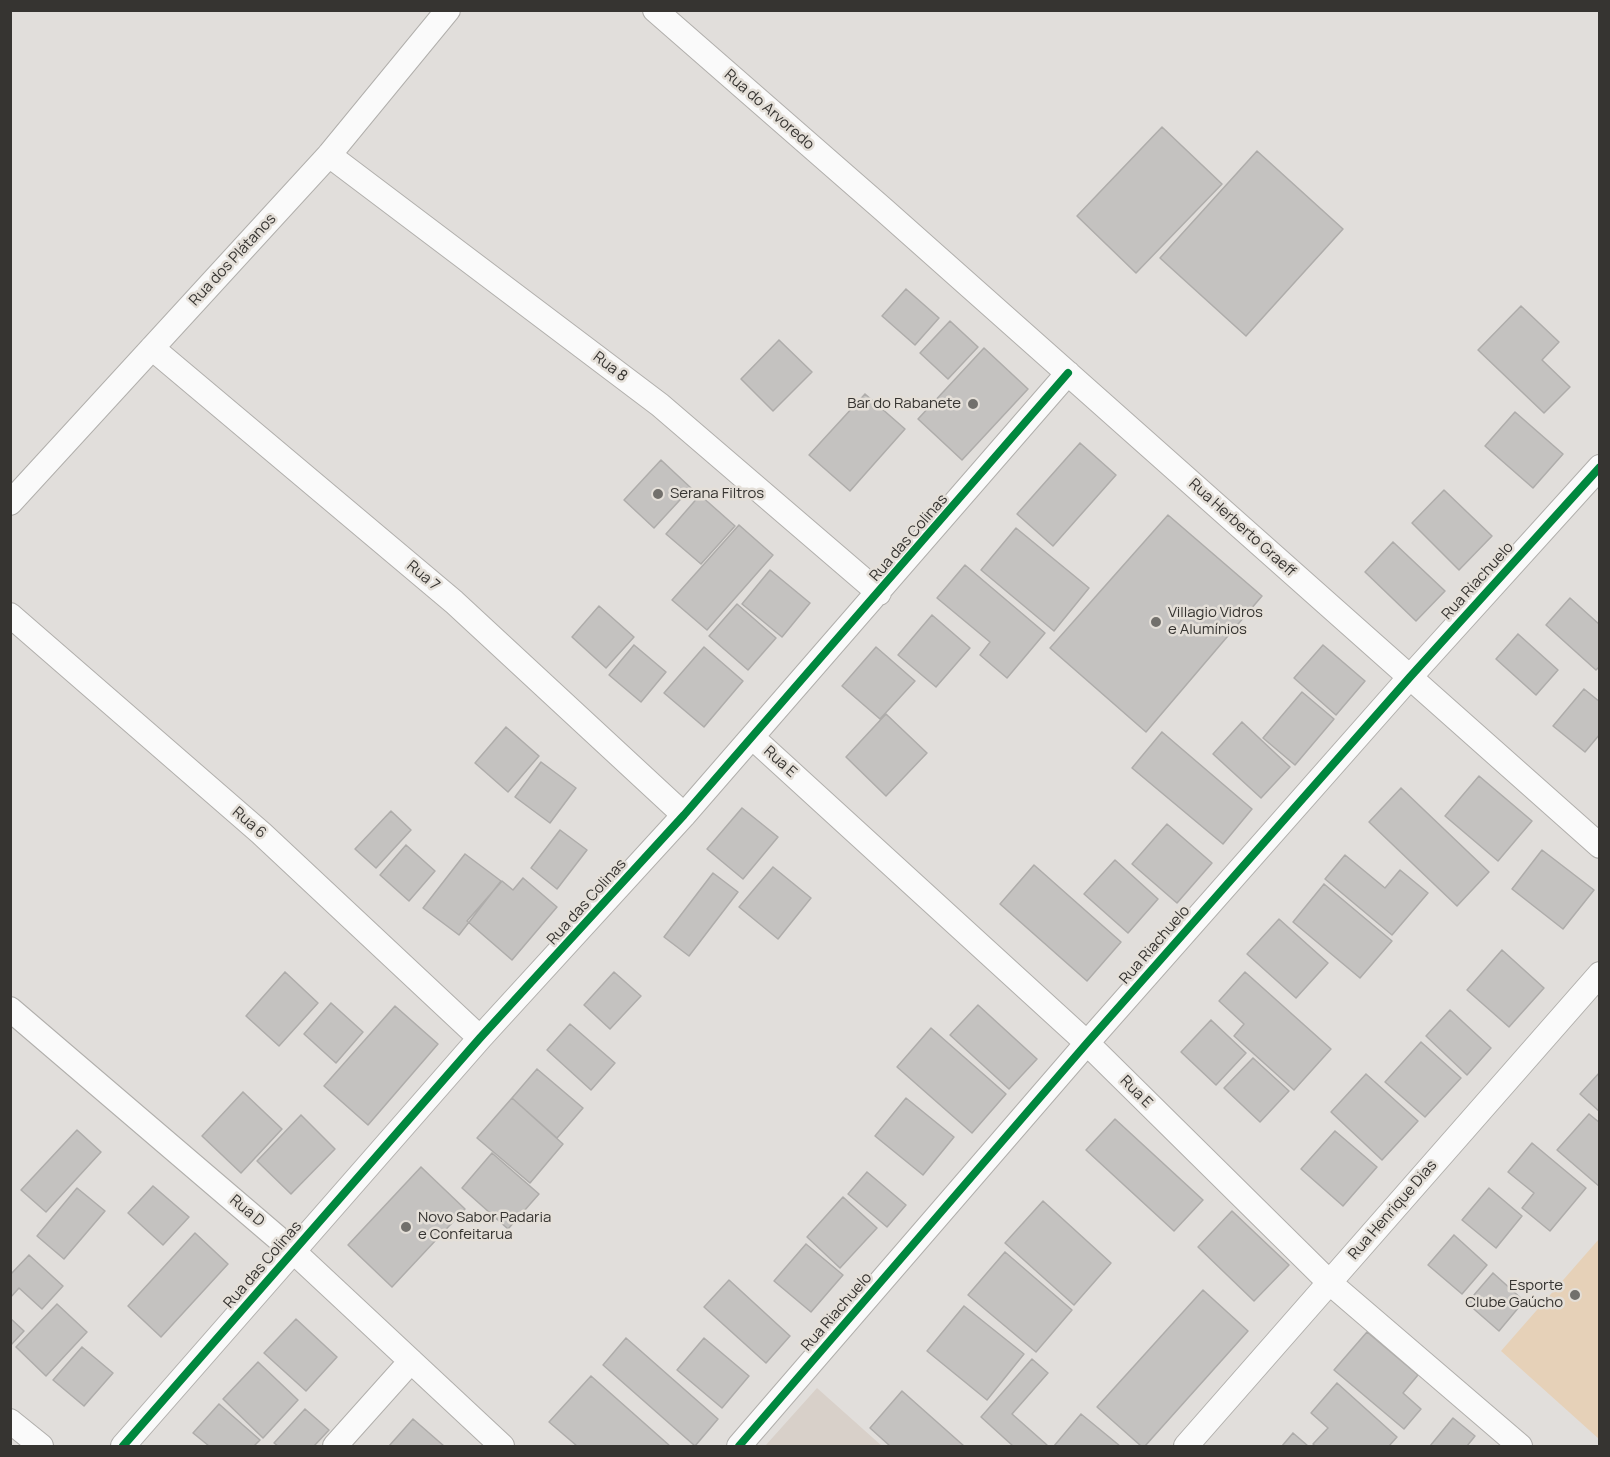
<!DOCTYPE html>
<html>
<head>
<meta charset="utf-8">
<style>
  body { margin:0 }
  #map { position:relative; width:1610px; height:1457px; overflow:hidden; background:#e1dedb; font-family:Manrope,sans-serif }
  canvas { display:block }
  .frame { position:absolute; inset:0; border:12px solid #363431; pointer-events:none }
</style>
</head>
<body>
<div id="map">
<canvas width="1610" height="1457"></canvas>
<div class="frame"></div>
</div>
<script>
const ctx = document.querySelector('canvas').getContext('2d');
ctx.lineJoin = 'round';
function fillPath(path, color) { ctx.fillStyle = color; ctx.fill(path, 'evenodd'); }
const poly = rows => new Path2D(rows.map(r => 'M' + r).join(''));
function strokePath(path, color, width, dash) { ctx.strokeStyle = color; ctx.lineWidth = width; ctx.lineCap = dash ? 'butt' : 'round'; ctx.setLineDash(dash || []); ctx.stroke(path); }
function label(font, color, halo, rows, align = 'center') {
  ctx.font = font + ' Manrope,sans-serif'; ctx.lineWidth = 5; ctx.setLineDash([]); ctx.textBaseline = 'middle'; ctx.strokeStyle = halo; ctx.fillStyle = color; for (const [text, x, y, turn = 0] of rows) {
    ctx.save(); ctx.translate(x, y); ctx.rotate((+turn || 0) * Math.PI / 180); ctx.textAlign = isNaN(turn) ? turn : align; if (halo) ctx.strokeText(text, 0, 0); ctx.fillText(text, 0, 0); ctx.restore();
  }
}
fillPath(poly([
  [817,1388,882,1446,765,1446]
]), '#d8d0c9');
fillPath(poly([
  [1599,1239,1600,1439,1599,1439,1501,1351]
]), '#e6d1b8');
const building = poly([
  [1162,127,1222,184,1136,273,1077,216,1162,127],
  [1257,151,1343,229,1246,336,1160,258,1257,151],
  [906,289,939,318,915,345,882,316,906,289],
  [1521,306,1559,342,1542,360,1570,387,1544,413,1478,350,1521,306],
  [950,321,978,347,948,379,920,353,950,321],
  [779,340,812,372,773,411,741,379,779,340],
  [984,348,1028,389,962,460,918,419,984,348],
  [865,394,905,429,850,491,809,455,865,394],
  [1515,412,1563,454,1533,488,1485,446,1515,412],
  [1080,443,1116,475,1053,546,1017,514,1080,443],
  [661,460,691,488,654,528,624,500,661,460],
  [1444,490,1492,536,1459,570,1412,523,1444,490],
  [700,495,735,526,701,564,666,534,700,495],
  [1168,515,1262,596,1146,732,1050,648,1168,515],
  [739,525,773,555,707,630,672,600,739,525],
  [1016,528,1089,588,1054,631,981,570,1016,528],
  [1393,542,1445,591,1416,621,1365,572,1393,542],
  [965,565,1045,633,1007,678,980,655,990,642,937,598,965,565],
  [770,570,810,603,782,637,742,604,770,570],
  [1570,598,1600,625,1600,666,1596,670,1546,625,1570,598],
  [737,604,776,638,748,670,709,636,737,604],
  [599,606,634,637,606,668,572,637,599,606],
  [932,615,970,648,936,687,898,655,932,615],
  [1518,634,1558,670,1536,695,1496,659,1518,634],
  [634,645,666,672,641,702,609,675,634,645],
  [1323,645,1365,681,1336,715,1294,678,1323,645],
  [704,647,743,681,704,727,664,693,704,647],
  [876,647,915,681,880,719,842,686,876,647],
  [1584,689,1600,702,1600,734,1585,752,1553,726,1584,689],
  [1302,692,1334,719,1295,765,1263,738,1302,692],
  [886,714,927,753,886,796,846,757,886,714],
  [1242,722,1290,767,1261,798,1213,754,1242,722],
  [506,727,539,756,508,792,475,763,506,727],
  [1162,732,1252,809,1223,844,1132,768,1162,732],
  [541,762,576,788,550,823,515,797,541,762],
  [1479,776,1532,821,1498,861,1445,816,1479,776],
  [1401,788,1489,872,1457,906,1369,822,1401,788],
  [742,808,778,837,743,879,707,849,742,808],
  [391,811,411,830,376,868,355,849,391,811],
  [1167,824,1212,863,1177,903,1132,864,1167,824],
  [560,830,587,850,557,889,531,868,560,830],
  [406,845,435,871,409,901,380,875,406,845],
  [1542,850,1594,890,1563,929,1512,889,1542,850],
  [465,854,501,881,459,935,423,908,465,854],
  [1345,855,1385,888,1400,870,1428,893,1392,935,1325,879,1345,855],
  [1115,860,1158,899,1128,933,1084,894,1115,860],
  [1034,865,1121,942,1087,981,1000,904,1034,865],
  [773,867,811,898,778,939,739,907,773,867],
  [713,873,738,892,689,956,664,937,713,873],
  [523,878,557,907,512,960,467,921,502,881,513,890,523,878],
  [1324,884,1392,941,1360,978,1293,922,1324,884],
  [1279,919,1328,963,1296,998,1247,954,1279,919],
  [1502,950,1544,988,1509,1027,1467,990,1502,950],
  [285,972,318,1003,279,1046,246,1016,285,972],
  [614,972,641,996,610,1029,584,1005,614,972],
  [1245,972,1331,1049,1294,1090,1234,1036,1244,1024,1219,1001,1245,972],
  [331,1003,363,1032,336,1063,304,1034,331,1003],
  [978,1005,1037,1059,1009,1089,950,1035,978,1005],
  [395,1006,438,1044,368,1125,324,1086,395,1006],
  [1450,1010,1491,1048,1467,1075,1426,1036,1450,1010],
  [1211,1020,1246,1053,1216,1085,1181,1052,1211,1020],
  [570,1024,615,1063,591,1090,547,1050,570,1024],
  [931,1028,1006,1094,972,1133,897,1067,931,1028],
  [1421,1042,1461,1078,1425,1117,1385,1082,1421,1042],
  [1253,1058,1289,1091,1260,1122,1224,1088,1253,1058],
  [537,1069,583,1108,557,1138,512,1098,537,1069],
  [1600,1072,1600,1112,1580,1094,1600,1072],
  [1366,1074,1418,1121,1382,1160,1331,1112,1366,1074],
  [243,1092,282,1129,241,1173,202,1136,243,1092],
  [512,1098,563,1144,530,1183,477,1138,512,1098],
  [906,1098,954,1137,923,1175,875,1136,906,1098],
  [1589,1114,1600,1123,1600,1187,1557,1150,1589,1114],
  [301,1115,335,1149,291,1194,257,1161,301,1115],
  [1115,1119,1203,1200,1174,1231,1086,1150,1115,1119],
  [77,1130,101,1152,46,1212,21,1190,77,1130],
  [1335,1131,1377,1167,1343,1206,1301,1169,1335,1131],
  [1532,1143,1586,1188,1550,1231,1522,1208,1534,1193,1508,1172,1532,1143],
  [492,1153,539,1194,508,1229,462,1188,492,1153],
  [421,1167,465,1209,392,1287,348,1245,421,1167],
  [867,1172,906,1205,887,1227,848,1194,867,1172],
  [153,1186,189,1217,163,1245,128,1213,153,1186],
  [77,1188,105,1211,64,1259,37,1236,77,1188],
  [1489,1188,1522,1216,1496,1248,1462,1220,1489,1188],
  [843,1197,877,1228,840,1268,807,1237,843,1197],
  [1043,1201,1111,1263,1074,1305,1005,1243,1043,1201],
  [1232,1211,1289,1265,1254,1301,1198,1247,1232,1211],
  [195,1233,228,1264,161,1337,128,1306,195,1233],
  [1454,1235,1487,1265,1462,1294,1428,1265,1454,1235],
  [806,1244,843,1275,811,1312,774,1281,806,1244],
  [1005,1252,1072,1310,1036,1352,968,1295,1005,1252],
  [29,1255,63,1286,42,1309,19,1288,10,1298,10,1275,29,1255],
  [1493,1273,1524,1301,1499,1331,1467,1303,1493,1273],
  [729,1280,790,1336,766,1363,704,1307,729,1280],
  [1203,1290,1248,1331,1145,1446,1141,1446,1097,1407,1203,1290],
  [57,1304,87,1332,46,1376,16,1347,57,1304],
  [964,1306,1024,1354,987,1400,927,1351,964,1306],
  [10,1318,24,1331,10,1346,10,1318],
  [296,1319,337,1357,306,1391,264,1353,296,1319],
  [1367,1332,1418,1375,1403,1393,1421,1409,1404,1429,1334,1370,1367,1332],
  [626,1338,718,1419,695,1446,603,1365,626,1338],
  [704,1338,749,1376,722,1408,677,1370,704,1338],
  [82,1347,113,1373,84,1406,53,1380,82,1347],
  [1032,1359,1048,1373,1012,1414,1047,1445,1045,1446,1013,1446,981,1417,1032,1359],
  [258,1362,298,1400,263,1438,223,1399,258,1362],
  [591,1376,670,1446,577,1446,549,1422,591,1376],
  [1337,1383,1397,1437,1389,1446,1315,1446,1313,1444,1328,1428,1311,1413,1337,1383],
  [902,1391,964,1446,890,1446,870,1428,902,1391],
  [219,1404,260,1440,254,1446,209,1446,193,1433,219,1404],
  [305,1409,329,1430,314,1446,278,1446,274,1443,305,1409],
  [1081,1414,1120,1446,1054,1446,1081,1414],
  [1453,1418,1475,1436,1467,1446,1430,1446,1453,1418],
  [413,1419,444,1446,389,1446,413,1419],
  [1293,1433,1308,1446,1282,1446,1293,1433]
]);
fillPath(building, '#c4c2c0');
strokePath(building, '#aeacaa', 1.5);
const street = poly([
  [655,10,884,210,1600,846],
  [329,155,660,405,879,593],
  [152,348,454,602,684,815],
  [10,503,329,155,448,10],
  [10,615,261,833,480,1038],
  [752,737,1087,1043,1330,1283,1520,1446],
  [10,1009,293,1251,502,1446],
  [10,1421,41,1446],
  [123,1446,480,1038,684,815,1068,373],
  [335,1446,411,1361],
  [739,1446,1087,1043,1410,677,1600,467],
  [1186,1446,1600,974]
]);
strokePath(street, '#b1afac', 26);
strokePath(street, '#fafafa', 24);
strokePath(poly([
  [123,1446,480,1038,684,815,1068,373],
  [739,1446,1087,1043,1410,677,1600,467]
]), '#00873e', 8);
for (const [x, y, r, color] of [
  [973,404,6,"#72706c"],
  [658,494,6,"#72706c"],
  [1156,622,6,"#72706c"],
  [406,1227,6,"#72706c"],
  [1575,1295,6,"#72706c"]
]) { const dot = new Path2D(); dot.arc(x, y, r, 0, 2 * Math.PI); ctx.fillStyle = color; ctx.fill(dot); strokePath(dot, '#e4dfd8', 2); }
label('15px', '#363431', '#e4dfd8', [
  ["Rua do Arvoredo",769,110,41],
  ["Rua dos Plátanos",233,260,-47],
  ["Rua 8",610,367,37],
  ["Rua Herberto Graeff",1242,528,42],
  ["Rua das Colinas",909,538,-49],
  ["Rua 7",423,576,40],
  ["Rua Riachuelo",1478,581,-48],
  ["Rua E",780,762,42],
  ["Rua 6",249,823,41],
  ["Rua das Colinas",587,902,-48],
  ["Rua Riachuelo",1155,945,-49],
  ["Rua E",1136,1092,45],
  ["Rua Henrique Dias",1393,1210,-49],
  ["Rua D",247,1211,40],
  ["Rua das Colinas",263,1265,-49],
  ["Rua Riachuelo",837,1312,-49]
]);
label('15px', '#363431', '#e4dfd8', [
  ["Bar do Rabanete",961,404,"right"],
  ["Serana Filtros",670,494],
  ["Villagio Vidros",1168,613],
  ["e Alumínios",1168,630],
  ["Novo Sabor Padaria",418,1218],
  ["e Confeitarua",418,1235],
  ["Esporte",1563,1286,"right"],
  ["Clube Gaúcho",1563,1303,"right"]
], 'left');
</script>
</body>
</html>
